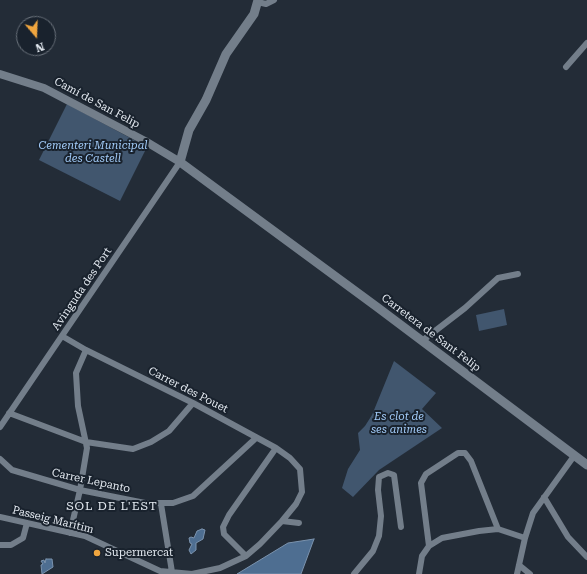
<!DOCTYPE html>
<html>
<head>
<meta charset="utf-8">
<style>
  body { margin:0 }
  #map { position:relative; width:587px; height:574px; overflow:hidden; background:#232c37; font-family:"Roboto Serif",serif }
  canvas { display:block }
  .north { position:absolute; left:16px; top:16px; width:40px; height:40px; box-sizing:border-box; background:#19222d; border:1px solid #6a727b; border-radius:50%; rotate:161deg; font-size:11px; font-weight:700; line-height:16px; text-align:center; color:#e3e9f0 }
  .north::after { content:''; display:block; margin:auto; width:14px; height:18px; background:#f0a63f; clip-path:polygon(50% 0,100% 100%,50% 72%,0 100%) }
</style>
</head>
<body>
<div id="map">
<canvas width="587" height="574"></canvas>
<div class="north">N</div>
</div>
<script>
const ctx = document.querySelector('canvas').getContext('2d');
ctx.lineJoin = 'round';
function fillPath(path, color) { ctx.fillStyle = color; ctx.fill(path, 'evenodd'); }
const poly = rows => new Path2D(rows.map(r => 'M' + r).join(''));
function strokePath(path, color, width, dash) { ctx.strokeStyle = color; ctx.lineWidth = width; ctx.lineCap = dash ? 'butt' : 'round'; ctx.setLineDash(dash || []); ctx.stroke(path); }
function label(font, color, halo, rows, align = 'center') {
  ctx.font = font + ' "Roboto Serif",serif'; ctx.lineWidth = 4; ctx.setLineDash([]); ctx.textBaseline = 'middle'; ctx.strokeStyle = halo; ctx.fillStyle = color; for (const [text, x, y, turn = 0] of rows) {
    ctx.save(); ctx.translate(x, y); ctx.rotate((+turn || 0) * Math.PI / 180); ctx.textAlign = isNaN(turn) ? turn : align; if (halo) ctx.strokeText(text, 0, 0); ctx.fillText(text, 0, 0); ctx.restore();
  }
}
fillPath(poly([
  [67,104,147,147,120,201,39,160],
  [504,309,507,325,479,331,476,315],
  [394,361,436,393,422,409,442,428,379,470,353,497,342,488,348,469,360,450,358,433,365,426,372,415]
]), '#41566e');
const water = poly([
  [202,529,205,530,203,539,196,543,196,550,191,554,189,550,192,544,190,543,189,538,191,537,194,538,197,531,202,529],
  [314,539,301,574,237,574,288,543,314,539],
  [46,559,52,559,53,567,42,574,41,565,43,564,41,561,44,560,45,563,46,559]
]);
fillPath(water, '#4e6e91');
strokePath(water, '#7b93ae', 1);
strokePath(poly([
  [258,2,266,4,274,0],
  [566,67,587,43],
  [422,341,465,308,498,278,518,274],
  [9,413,86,442,133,449,151,442,169,431,193,403],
  [0,427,180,162],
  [0,459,12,470,80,490,145,503,173,503,193,496,256,438],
  [544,497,568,537,587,557],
  [161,504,172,572],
  [0,517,85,536,160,571,192,574,220,568,246,556,260,544,282,521,296,504,302,492,300,469,290,458,276,448,193,403,86,350,62,336],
  [282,521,299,523],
  [70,533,80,490,87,448,78,406,76,373,86,350],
  [0,545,11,545,23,538,27,523],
  [429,546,421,483,426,474,458,453,465,453,471,461,498,529],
  [246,556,224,534,223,527,229,515,276,448],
  [519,565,530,574],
  [354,574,373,551,379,536,381,516,378,490,379,477,388,473,394,475,401,527],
  [419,574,422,556,429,546,442,538,479,531,498,529,525,538],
  [517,574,525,538,533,513,574,456]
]), '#737e8a', 6);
strokePath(poly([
  [0,74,44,88,145,141,180,162]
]), '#737e8a', 8);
strokePath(poly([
  [258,0,254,14,226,54,206,100,189,130,180,162,377,307,587,465]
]), '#737e8a', 9);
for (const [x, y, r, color] of [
  [97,553,4,"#f0a63f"]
]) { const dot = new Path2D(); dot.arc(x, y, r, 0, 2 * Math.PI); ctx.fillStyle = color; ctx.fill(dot); strokePath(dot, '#19222d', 1.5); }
label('11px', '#e3e9f0', '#19222d', [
  ["Camí de San Felip",97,103,28],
  ["Avinguda des Port",82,289,-56],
  ["Carretera de Sant Felip",431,333,37],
  ["Carrer des Pouet",188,390,27],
  ["Carrer Lepanto",91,481,12],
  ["Passeig Marítim",53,520,14]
]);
label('italic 11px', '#a2cbf8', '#19222d', [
  ["Cementeri Municipal",93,146],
  ["des Castell",93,159],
  ["Es clot de",399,417],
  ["ses animes",399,430]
]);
label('11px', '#e3e9f0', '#19222d', [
  ["Supermercat",105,553]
], 'left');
ctx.letterSpacing = '1px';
label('12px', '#e3e9f0', '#19222d', [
  ["SOL DE L'EST",112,506]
]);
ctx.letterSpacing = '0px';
</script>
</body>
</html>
